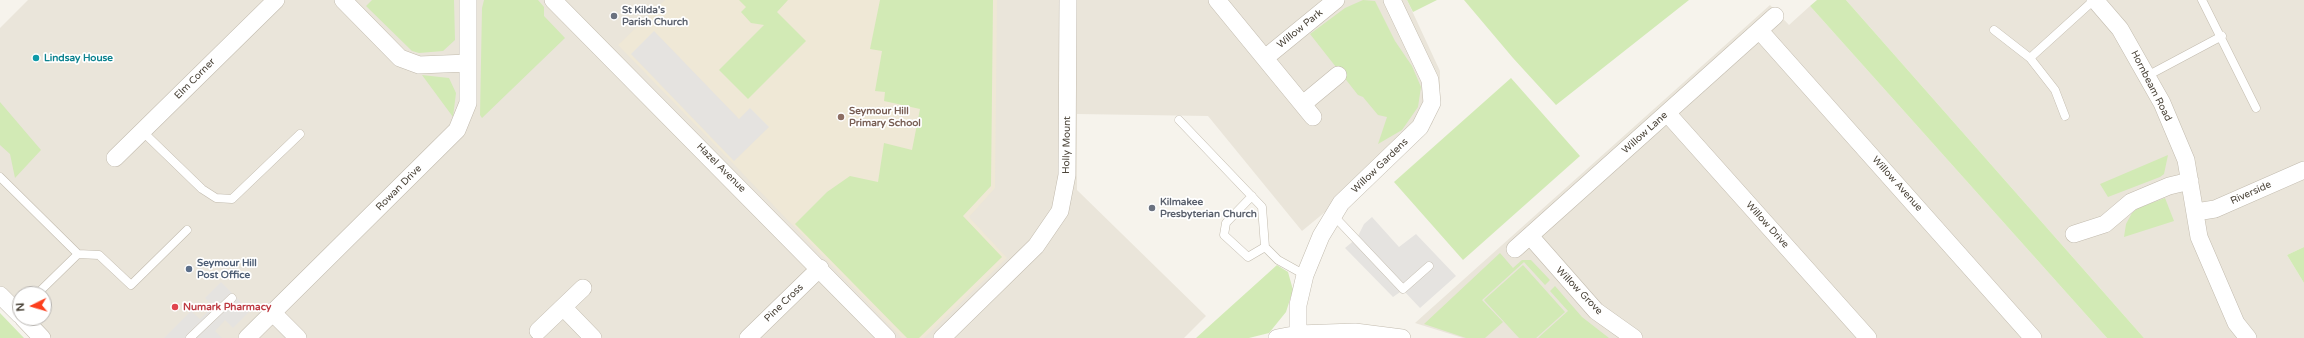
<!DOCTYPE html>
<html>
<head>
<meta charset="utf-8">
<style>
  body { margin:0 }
  #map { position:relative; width:2304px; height:338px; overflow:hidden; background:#f6f3ec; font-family:"Varela Round",sans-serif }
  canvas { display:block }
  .north { position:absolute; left:12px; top:286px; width:40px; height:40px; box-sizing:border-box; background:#fff; border:1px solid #b7b4b0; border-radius:50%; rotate:265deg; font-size:11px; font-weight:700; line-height:16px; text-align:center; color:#4b4439 }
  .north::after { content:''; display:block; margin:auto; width:14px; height:18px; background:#fc3f1d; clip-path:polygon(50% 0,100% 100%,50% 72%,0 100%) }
</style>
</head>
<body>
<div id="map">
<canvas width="2304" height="338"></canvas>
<div class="north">N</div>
</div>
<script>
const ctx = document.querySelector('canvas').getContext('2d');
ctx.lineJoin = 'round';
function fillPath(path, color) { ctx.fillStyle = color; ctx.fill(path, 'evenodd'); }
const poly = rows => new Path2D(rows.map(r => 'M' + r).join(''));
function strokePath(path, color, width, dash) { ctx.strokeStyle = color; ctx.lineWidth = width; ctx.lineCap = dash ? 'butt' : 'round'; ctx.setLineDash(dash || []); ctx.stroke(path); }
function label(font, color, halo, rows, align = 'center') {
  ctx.font = font + ' "Varela Round",sans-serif'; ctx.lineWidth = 3.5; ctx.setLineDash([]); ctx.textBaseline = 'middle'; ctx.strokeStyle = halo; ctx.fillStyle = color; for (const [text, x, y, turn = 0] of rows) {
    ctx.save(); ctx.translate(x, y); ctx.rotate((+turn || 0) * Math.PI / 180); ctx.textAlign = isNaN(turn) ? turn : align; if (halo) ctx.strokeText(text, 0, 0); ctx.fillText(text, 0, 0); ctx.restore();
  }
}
fillPath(poly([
  [28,0,1407,0,1440,71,1440,100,1432,124,1302,231,1208,116,1077,114,1077,190,1206,316,1184,338,38,338,0,300,0,28],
  [20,294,44,294,44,318,20,318],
  [1846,0,2304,0,2304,247,2287,255,2304,283,2304,338,2144,338],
  [1770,5,1789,25,1810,6,2107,338,1463,338,1415,323]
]), '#eae5da');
fillPath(poly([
  [665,0,997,0,995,188,969,217,1007,258,924,338,902,338,618,45]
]), '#efe8d6');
fillPath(poly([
  [372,0,454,0,455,40,443,51,419,53,412,51,366,6],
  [484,0,538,0,544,7,544,16,565,38,482,118,480,115,482,8],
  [739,0,788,0,777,12,806,41,748,99,719,70,764,25,751,23,741,12,746,7],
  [880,0,993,0,991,186,963,216,1002,257,919,338,907,338,795,224,827,192,850,176,878,182,884,143,912,150,920,109,884,101,885,92,875,91,882,51,870,49],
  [1363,0,1375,1,1395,41,1412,66,1421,87,1418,107,1402,130,1378,144,1387,117,1378,115,1363,97,1358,95,1310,34,1345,8],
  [1407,0,1437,0,1413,12],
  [1464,0,1689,0,1556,105,1513,58],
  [1817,0,1846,0,2144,338,2107,338,1810,6],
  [422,75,449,78,456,93,453,117],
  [1511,78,1580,156,1463,260,1394,182],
  [0,102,41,150,15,178,10,154,0,145],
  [2168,155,2164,174,2160,177,2108,197,2100,184],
  [2165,198,2174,221,2124,237,2126,224,2132,213,2138,208],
  [2304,247,2304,283,2287,255],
  [1500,253,1513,268,1522,260,1531,260,1550,280,1545,285,1524,262,1482,300,1503,322,1485,338,1466,338,1424,324],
  [1277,265,1288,272,1293,290,1286,312,1269,333,1249,338,1196,338],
  [1523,265,1565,312,1536,338,1519,338,1484,300],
  [1555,286,1582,317,1609,338,1538,338,1568,311,1550,291],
  [0,313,24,338,0,338]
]), '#d2eab5');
fillPath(poly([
  [654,31,739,119,750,108,769,127,734,161,631,54],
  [1372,217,1399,247,1416,234,1456,276,1420,308,1403,290,1393,297,1345,248,1357,238,1364,224],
  [221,282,250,311,233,328,225,320,215,331,222,338,164,338,191,311,200,319,213,306,205,298]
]), '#e5e3e0');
const lane = poly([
  [2202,0,2256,108],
  [1994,30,2030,58,2055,90,2065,116],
  [2030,58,2094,0],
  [2147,76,2222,36],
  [1179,120,1262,207,1265,247,1278,260,1305,275],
  [142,131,202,189,216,198,232,199,300,134],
  [0,177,78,254,99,255,131,285,187,230],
  [1252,196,1226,223,1224,235,1248,257,1265,247],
  [1333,215,1403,289,1429,266],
  [37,294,78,254],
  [190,338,232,298]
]);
const street = poly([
  [343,0,400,58,419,65,468,63],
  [553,0,887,338],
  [1217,0,1313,117],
  [2095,0,2120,29,2162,103,2186,160,2199,237,2236,323,2248,338],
  [1760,31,2033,338],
  [1265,58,1336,0],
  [1303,104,1338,75],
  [1667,113,1868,338],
  [115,158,276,0],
  [2196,212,2215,209,2304,170],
  [2074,234,2105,224,2131,202,2169,186,2190,181],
  [1530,236,1596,311,1634,338],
  [1515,249,1775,16],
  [0,295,20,315],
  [563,307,593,338],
  [273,313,298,338],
  [23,318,42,338],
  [538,331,583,288],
  [1298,334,1298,305,1305,275,1321,236,1341,203,1420,127,1432,103,1430,80,1392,0],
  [247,338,457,130,468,103,468,0],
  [748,338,820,268],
  [942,338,1036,246,1060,211,1067,175,1068,0],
  [1277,338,1298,334,1355,332,1402,338]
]);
strokePath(lane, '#c2bbae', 9);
strokePath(street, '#c2bbae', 18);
strokePath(lane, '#fff', 8);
strokePath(street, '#fff', 17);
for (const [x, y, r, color] of [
  [614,16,4,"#6b7280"],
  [36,58,4,"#0f9aa8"],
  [841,117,4,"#8d6e63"],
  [1152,208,4,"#6b7280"],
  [189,269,4,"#5c6f8a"],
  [175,307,4,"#e0444e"]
]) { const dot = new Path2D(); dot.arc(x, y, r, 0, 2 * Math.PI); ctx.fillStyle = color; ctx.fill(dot); strokePath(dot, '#fff', 1.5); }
label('bold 10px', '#5b616d', '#fff', [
  ["St Kilda's",622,10],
  ["Parish Church",622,22],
  ["Kilmakee",1160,202],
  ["Presbyterian Church",1160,214]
], 'left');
label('10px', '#4b4439', '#fff', [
  ["Willow Park",1300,29,-39],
  ["Elm Corner",195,79,-45],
  ["Hornbeam Road",2151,86,63],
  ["Willow Lane",1645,133,-42],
  ["Holly Mount",1067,145,-89],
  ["Willow Gardens",1380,166,-44],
  ["Hazel Avenue",721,168,45],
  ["Willow Avenue",1897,184,48],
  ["Rowan Drive",399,188,-45],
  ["Riverside",2251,193,-24],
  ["Willow Drive",1767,225,48],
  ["Willow Grove",1579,291,46],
  ["Pine Cross",784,303,-44]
]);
label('bold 10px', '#0d838f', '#fff', [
  ["Lindsay House",44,58]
], 'left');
label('bold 10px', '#785e54', '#fff', [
  ["Seymour Hill",849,111],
  ["Primary School",849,123]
], 'left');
label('bold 10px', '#4e5e75', '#fff', [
  ["Seymour Hill",197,263],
  ["Post Office",197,275]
], 'left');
label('bold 10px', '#be3a42', '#fff', [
  ["Numark Pharmacy",183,307]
], 'left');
</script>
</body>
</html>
